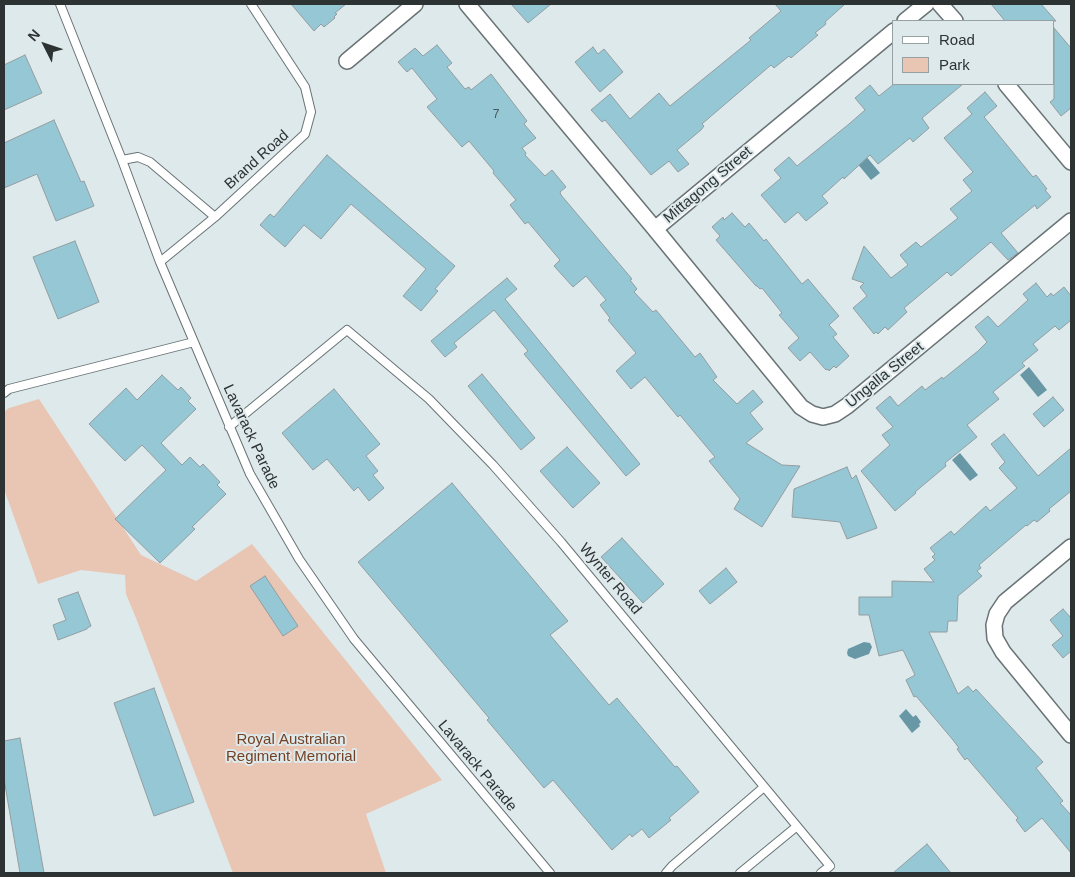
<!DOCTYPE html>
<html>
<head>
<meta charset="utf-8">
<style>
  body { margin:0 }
  #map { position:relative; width:1075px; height:877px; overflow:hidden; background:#dee9ec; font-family:Arial,sans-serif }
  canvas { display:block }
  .frame { position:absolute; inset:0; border:5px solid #2d3233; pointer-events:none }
  .legend { position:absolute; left:892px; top:20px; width:162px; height:65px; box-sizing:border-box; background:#dee9ec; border:1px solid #97a0a2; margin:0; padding:6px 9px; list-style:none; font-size:15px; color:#2d3233 }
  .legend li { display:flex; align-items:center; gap:10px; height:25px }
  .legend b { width:25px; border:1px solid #97a0a2 }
  .north { position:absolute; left:20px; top:20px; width:50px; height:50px; -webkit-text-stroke:4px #dee9ec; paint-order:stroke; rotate:311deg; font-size:14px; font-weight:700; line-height:20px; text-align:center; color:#2d3233 }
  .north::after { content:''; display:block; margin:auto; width:18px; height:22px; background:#2d3233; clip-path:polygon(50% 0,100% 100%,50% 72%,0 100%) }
</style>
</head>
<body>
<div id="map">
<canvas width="1075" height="877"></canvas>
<div class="frame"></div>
<ul class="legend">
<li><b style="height:6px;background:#fff"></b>Road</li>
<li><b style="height:14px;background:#e9c5b3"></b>Park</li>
</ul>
<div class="north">N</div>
</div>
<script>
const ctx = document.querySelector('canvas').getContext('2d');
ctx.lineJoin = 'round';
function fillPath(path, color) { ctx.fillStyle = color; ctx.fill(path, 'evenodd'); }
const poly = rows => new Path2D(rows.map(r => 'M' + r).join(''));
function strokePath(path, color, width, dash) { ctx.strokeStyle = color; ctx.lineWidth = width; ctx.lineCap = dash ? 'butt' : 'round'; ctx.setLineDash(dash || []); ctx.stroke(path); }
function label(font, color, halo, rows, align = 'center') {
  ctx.font = font + ' Arial,sans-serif'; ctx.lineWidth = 4; ctx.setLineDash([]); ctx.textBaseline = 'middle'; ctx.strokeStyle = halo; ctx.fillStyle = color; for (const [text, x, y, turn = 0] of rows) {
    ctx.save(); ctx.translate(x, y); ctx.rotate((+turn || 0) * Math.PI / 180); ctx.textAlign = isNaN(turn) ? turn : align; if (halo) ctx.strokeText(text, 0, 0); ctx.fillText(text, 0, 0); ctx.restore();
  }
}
fillPath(poly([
  [39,399,141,555,196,581,252,544,442,780,366,814,386,873,233,873,136,618,126,594,125,575,81,570,38,584,4,489,4,412,9,408]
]), '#e9c5b3');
fillPath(poly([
  [865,155,880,173,871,180,856,162],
  [1029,367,1047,390,1038,397,1020,375],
  [960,453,978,475,970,481,952,460],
  [864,642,870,643,872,647,869,654,855,659,848,656,847,653,848,649],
  [906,709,913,717,916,715,921,722,919,724,920,726,912,733,899,716]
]), '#6898a5');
const building = poly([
  [291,4,346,4,335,13,337,14,334,17,335,18,324,27,321,24,314,31,291,4],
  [511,4,551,4,528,23,511,4],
  [775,4,845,4,825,22,826,24,815,33,818,35,791,58,789,56,774,68,771,65,703,123,702,124,704,126,701,130,677,150,689,164,678,172,669,161,651,175,605,120,602,122,591,110,610,94,630,119,659,93,670,106,751,40,749,38,781,11,775,4],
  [991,4,1041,4,1056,21,1005,21,991,4],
  [1054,28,1071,48,1071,108,1061,116,1050,102,1054,99,1054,28],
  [437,45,452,63,447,67,465,89,469,87,471,90,491,74,527,121,524,124,536,138,522,148,526,153,525,155,545,176,552,170,566,187,560,192,561,195,632,279,630,280,637,289,634,292,653,312,656,310,695,357,700,353,717,377,713,380,737,404,753,390,763,402,750,413,763,429,746,443,782,465,800,466,762,527,734,509,740,499,709,461,715,457,680,415,678,417,645,377,631,389,616,371,636,353,608,320,610,318,600,305,606,300,586,276,573,287,554,266,560,260,528,222,525,224,510,205,516,200,493,173,494,171,469,141,462,147,427,107,437,99,412,68,407,72,398,62,415,48,423,56,437,45],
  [593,47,598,54,604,49,623,72,600,92,575,62,593,47],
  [25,55,42,93,4,110,4,65,25,55],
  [894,84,963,84,922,118,929,128,913,142,910,138,878,164,870,155,844,179,843,177,822,196,828,203,806,221,798,212,785,223,761,195,781,178,774,170,789,157,797,166,849,124,865,110,855,98,870,85,879,96,894,84],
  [985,92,997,106,984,117,1033,177,1036,175,1047,189,1045,190,1051,197,1037,209,1035,205,1001,233,1018,253,1008,260,991,242,951,276,947,272,904,308,907,312,888,330,885,327,878,334,876,332,874,334,853,308,867,296,860,287,864,283,852,279,864,246,891,278,908,265,900,255,916,242,921,247,958,218,950,209,972,191,963,180,973,172,944,138,972,114,967,108,985,92],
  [54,120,81,182,84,181,94,206,56,221,37,174,4,188,4,143,54,120],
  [327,155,455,266,435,289,438,291,421,311,403,296,426,269,351,204,321,239,304,225,285,247,260,225,270,214,274,217,327,155],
  [732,213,745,227,749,223,764,241,766,239,802,284,808,279,839,316,829,325,837,334,833,337,849,356,836,368,834,366,829,371,828,369,826,370,810,352,800,361,788,348,799,338,779,315,782,313,762,288,760,289,757,286,756,286,716,240,720,236,712,227,723,217,724,220,732,213],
  [75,241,99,302,58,319,33,257,75,241],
  [507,278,517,289,505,299,640,464,626,476,524,354,528,351,494,310,454,343,457,347,445,357,431,341,507,278],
  [1036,283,1047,297,1051,293,1053,296,1064,287,1071,296,1071,320,1059,330,1055,326,1033,344,1038,350,1022,363,1025,366,993,392,999,399,967,425,977,437,945,463,946,466,915,492,916,493,895,511,861,471,890,445,882,435,893,427,876,408,890,396,898,406,922,386,925,390,942,377,943,379,978,351,987,342,975,327,988,316,998,327,1028,300,1023,294,1036,283],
  [482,374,535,438,521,450,468,386,482,374],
  [162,375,178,390,181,387,191,398,188,401,196,409,161,443,182,465,190,457,200,467,203,464,220,482,217,485,226,494,192,527,195,529,160,563,115,519,166,470,142,445,125,461,89,424,126,388,137,400,162,375],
  [334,389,380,444,366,456,378,471,373,475,384,488,369,501,358,487,354,491,327,459,313,470,282,433,334,389],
  [1053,397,1064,410,1044,427,1033,414,1053,397],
  [1004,434,1038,476,1071,448,1071,491,1049,509,1050,511,1037,522,1034,520,1027,526,1026,525,979,565,981,568,977,571,982,576,958,596,957,621,948,621,947,632,929,632,958,694,968,686,973,692,976,689,1043,762,1036,768,1063,801,1060,803,1071,815,1071,853,1042,818,1025,832,1016,820,1018,818,967,758,965,760,957,749,959,748,953,740,916,696,914,697,906,680,915,675,903,650,879,656,869,615,859,615,859,597,892,597,892,581,934,582,924,569,935,560,932,557,935,554,930,548,951,531,954,535,986,506,990,511,1017,488,999,468,1005,462,991,444,1004,434],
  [567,447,600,483,573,508,540,471,567,447],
  [847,467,852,479,856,475,877,528,847,539,840,522,792,517,794,489,847,467],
  [452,483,568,621,550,635,609,705,617,698,675,767,677,766,699,792,669,818,671,820,649,838,642,829,632,837,630,834,612,850,553,780,544,788,487,720,489,718,358,562,452,483],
  [622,538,664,584,643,603,601,557,622,538],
  [726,568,737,582,710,604,699,591,726,568],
  [265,576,298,626,283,636,250,586,265,576],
  [78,592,91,626,87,628,87,629,58,640,53,625,66,620,58,599,78,592],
  [1063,609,1071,618,1071,651,1063,658,1052,645,1063,636,1050,620,1063,609],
  [154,688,194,802,154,816,114,703,154,688],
  [20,738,44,873,20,873,4,779,4,741,20,738],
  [927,844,951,873,893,873,927,844]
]);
fillPath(building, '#95c7d5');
strokePath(building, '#939da0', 1);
const service = poly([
  [60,4,122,160,160,262,250,474,299,559,354,639,550,873],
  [122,160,138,157,150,162,215,217],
  [160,262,215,217,305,134,311,112,305,87,251,4],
  [4,393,9,389,194,342],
  [229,427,347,330,429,399,493,465,561,542,830,866,821,873],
  [666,873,672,866,764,787],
  [740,873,796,827]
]);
const minor = poly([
  [467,4,655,229,894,31],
  [940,4,955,21],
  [905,21,926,4],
  [347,61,415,4],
  [1006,84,1071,162],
  [655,229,801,407,812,414,823,417,835,414,847,406,1071,221],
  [1071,547,1005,602,997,614,994,625,995,638,1003,652,1071,735]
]);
strokePath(service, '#697375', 10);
strokePath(minor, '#697375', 18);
strokePath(service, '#fff', 8);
strokePath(minor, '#fff', 15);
label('12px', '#47575c', null, [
  ["7",496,115]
]);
label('15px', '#2d3233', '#dee9ec', [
  ["Brand Road",257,160,-42],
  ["Mittagong Street",708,185,-40],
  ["Ungalla Street",885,375,-39],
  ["Lavarack Parade",251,437,65],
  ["Wynter Road",610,579,50],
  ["Lavarack Parade",477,766,50]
]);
label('15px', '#764123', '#dee9ec', [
  ["Royal Australian",291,740],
  ["Regiment Memorial",291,757]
]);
</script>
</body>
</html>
